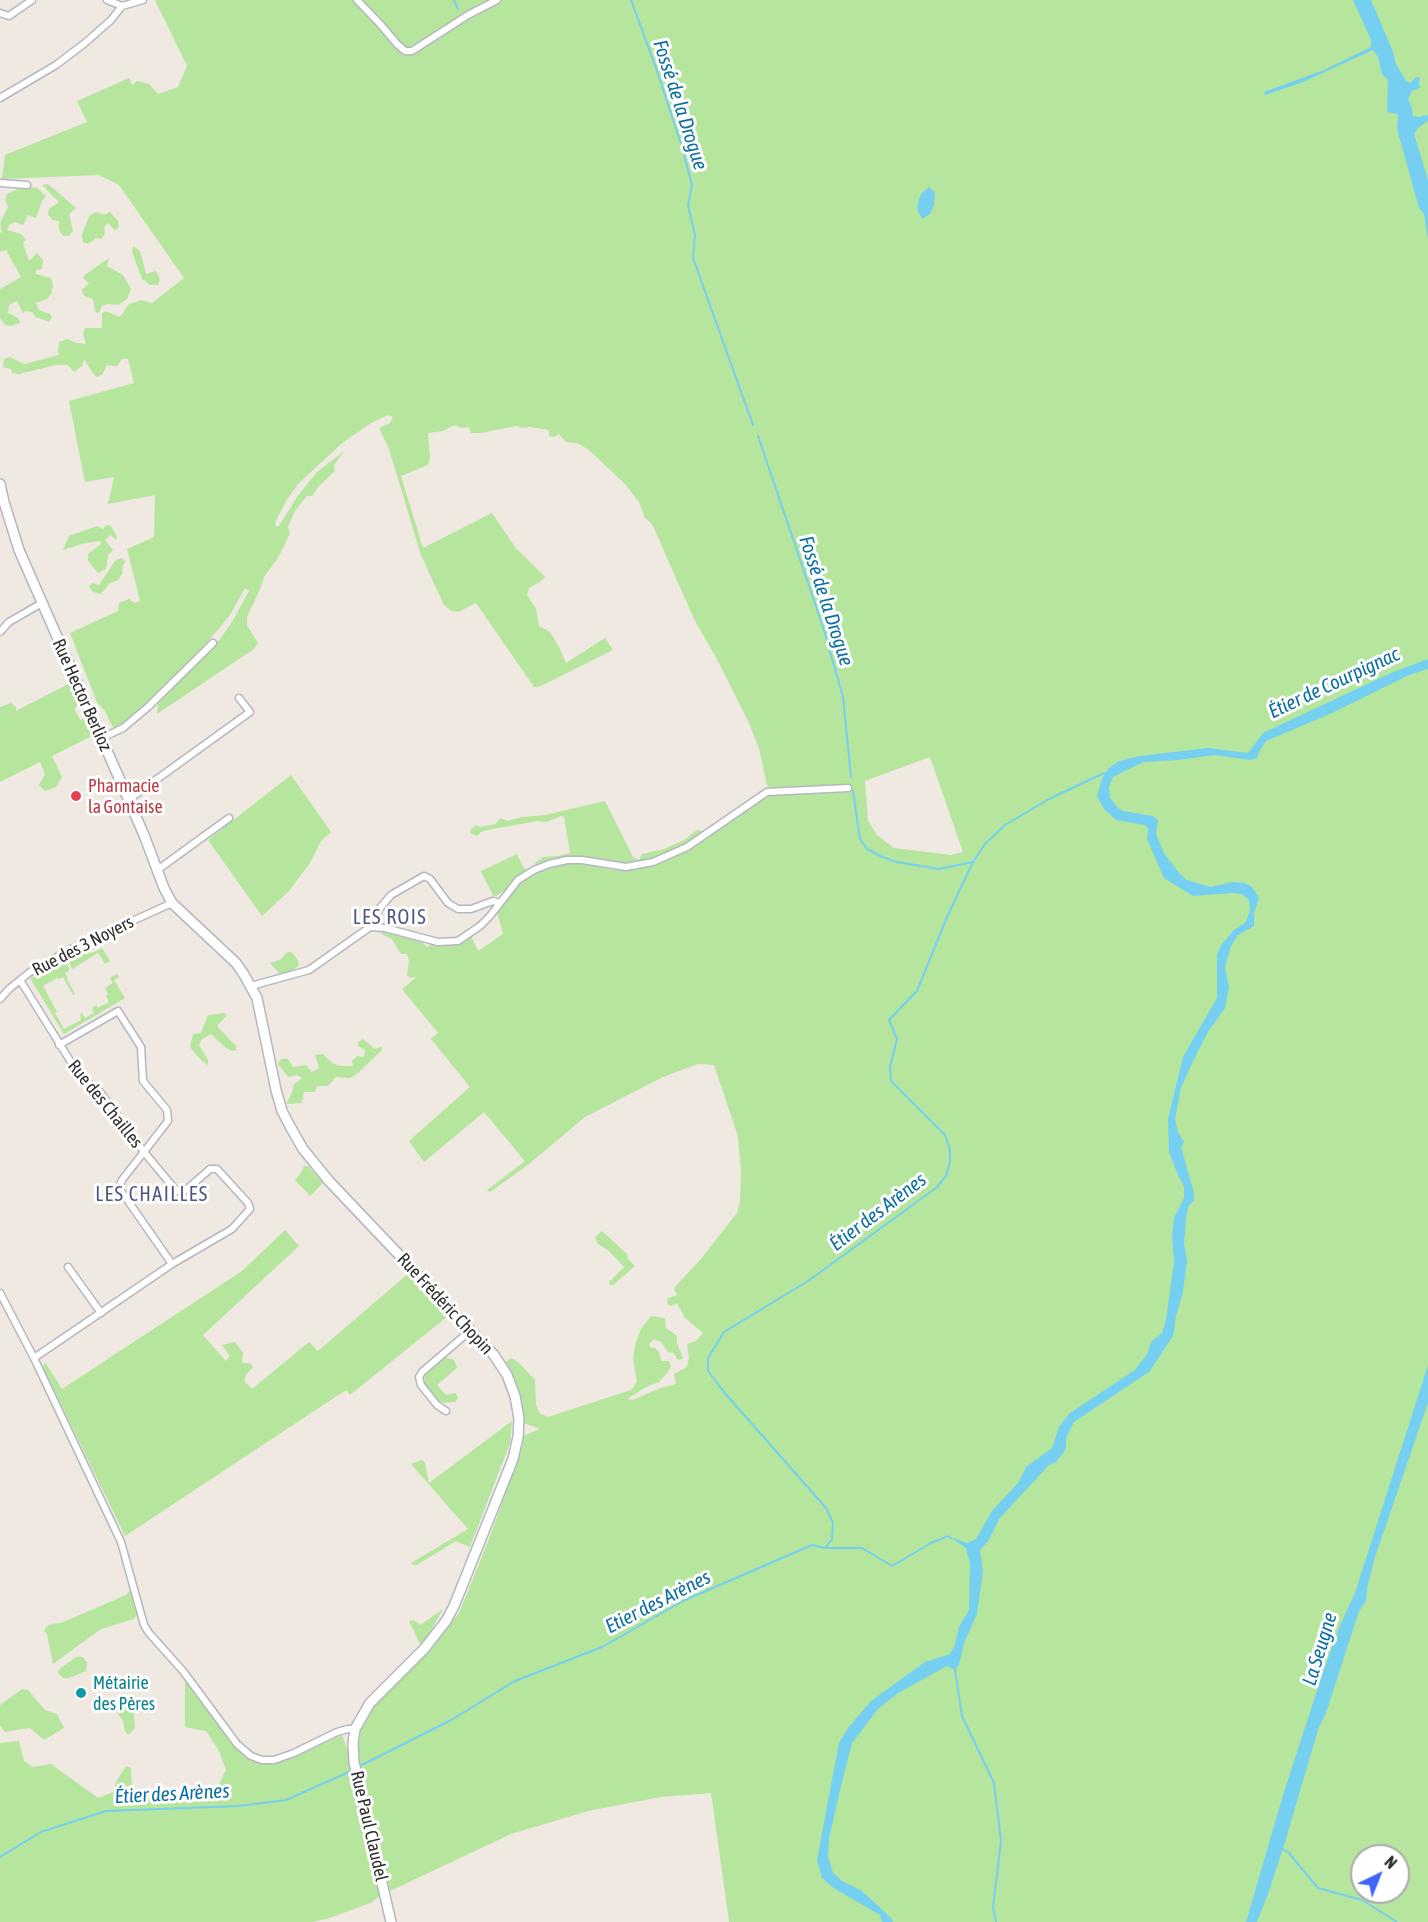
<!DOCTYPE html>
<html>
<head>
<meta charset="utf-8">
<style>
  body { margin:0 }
  #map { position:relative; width:1428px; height:1922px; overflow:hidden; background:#efe9e1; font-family:"Asap Condensed",sans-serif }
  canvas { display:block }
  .north { position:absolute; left:1350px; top:1844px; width:60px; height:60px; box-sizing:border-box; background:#fff; border:2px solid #ababab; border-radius:50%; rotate:43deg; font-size:16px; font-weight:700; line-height:24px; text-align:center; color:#2e2e2e }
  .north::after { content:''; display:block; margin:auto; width:21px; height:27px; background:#4264fb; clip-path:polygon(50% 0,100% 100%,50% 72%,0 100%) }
</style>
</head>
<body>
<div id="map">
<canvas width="1428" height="1922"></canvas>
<div class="north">N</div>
</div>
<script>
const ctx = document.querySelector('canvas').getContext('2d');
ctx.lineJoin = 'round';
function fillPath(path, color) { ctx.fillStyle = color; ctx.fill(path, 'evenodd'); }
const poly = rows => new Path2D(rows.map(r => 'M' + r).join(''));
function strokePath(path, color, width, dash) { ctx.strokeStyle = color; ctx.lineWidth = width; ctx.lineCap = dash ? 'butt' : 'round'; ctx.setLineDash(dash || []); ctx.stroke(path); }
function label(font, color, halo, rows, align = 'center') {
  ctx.font = font + ' "Asap Condensed",sans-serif'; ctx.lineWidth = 6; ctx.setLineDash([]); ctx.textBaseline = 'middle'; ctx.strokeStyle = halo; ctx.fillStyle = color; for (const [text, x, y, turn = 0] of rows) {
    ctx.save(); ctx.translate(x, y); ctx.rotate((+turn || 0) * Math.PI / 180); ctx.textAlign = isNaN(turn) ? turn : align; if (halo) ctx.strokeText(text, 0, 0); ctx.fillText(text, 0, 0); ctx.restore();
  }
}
fillPath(poly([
  [155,0,1428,0,1428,1922,729,1922,711,1793,661,1797,588,1811,511,1834,390,1891,380,1846,360,1771,358,1752,359,1733,363,1721,372,1708,435,1643,459,1613,489,1539,518,1458,523,1436,540,1429,524,1423,518,1386,506,1362,511,1358,518,1362,535,1380,536,1404,539,1413,548,1417,631,1390,637,1382,633,1359,635,1345,641,1329,651,1316,665,1318,666,1328,677,1336,677,1343,683,1358,680,1360,677,1359,674,1353,668,1352,661,1342,654,1339,649,1344,651,1348,655,1348,659,1352,661,1361,669,1361,671,1366,667,1373,659,1382,646,1387,627,1399,633,1400,660,1388,676,1384,674,1374,687,1367,689,1358,687,1344,696,1341,703,1333,685,1318,677,1303,671,1306,667,1304,668,1298,677,1295,674,1288,700,1260,737,1213,740,1202,741,1172,738,1136,714,1065,698,1064,663,1077,585,1117,529,1164,490,1192,487,1190,525,1161,484,1112,424,1162,409,1141,470,1087,431,1039,438,1033,402,989,417,977,411,978,407,976,409,961,407,954,401,954,392,939,381,934,383,932,422,942,427,947,432,944,441,943,442,947,445,945,460,944,471,936,478,951,503,934,497,912,515,886,534,874,561,865,581,863,611,870,634,870,667,861,700,843,758,802,780,791,771,789,767,785,759,749,750,725,717,659,695,621,652,524,645,518,639,502,625,484,589,450,577,443,566,442,559,434,554,437,549,436,549,430,529,427,523,428,516,426,481,433,471,433,469,427,462,428,454,425,443,431,428,433,430,457,428,465,401,476,423,548,492,513,515,547,545,577,540,582,529,588,527,595,536,609,539,626,550,632,560,649,566,663,605,638,613,650,539,687,534,687,476,603,458,612,450,610,444,605,421,555,389,449,379,428,390,423,393,417,388,415,371,423,341,444,298,484,288,498,275,522,276,526,279,526,297,497,317,472,344,451,334,465,335,471,319,486,312,496,307,496,295,511,288,527,290,533,278,558,264,577,261,587,247,617,247,625,258,643,254,649,157,714,158,704,220,639,232,622,249,591,245,588,230,615,195,657,154,699,130,719,114,729,104,710,97,702,70,633,118,611,119,603,129,599,135,603,140,601,127,549,154,537,155,495,108,504,114,477,85,482,69,401,134,383,128,359,122,359,117,366,107,365,102,375,96,377,84,360,82,366,74,372,68,365,56,365,19,374,12,373,11,369,3,367,4,359,10,357,24,364,59,355,58,351,59,342,67,339,76,343,86,344,83,334,85,328,102,328,102,314,105,311,120,317,129,304,141,300,152,303,184,278,119,185,99,175,2,179,5,155,87,122,77,101,129,78,132,85,137,81,149,84,158,94,178,87,187,66],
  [930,757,963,852,951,855,894,848,877,835,868,821,865,781],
  [1362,1856,1398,1856,1398,1892,1362,1892],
  [48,184,76,208,69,214,73,231,69,236,63,236,59,229,59,221,52,220,48,214,49,209,59,202,42,185],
  [31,187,37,188,46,196,42,201,36,218,28,215,23,225,15,222,9,225,7,230,21,234,26,240,23,243,29,261,37,253,43,260,42,269,36,270,36,274,51,278,53,286,51,294,47,299,36,303,39,310,50,314,52,317,49,322,36,317,32,312,26,311,23,313,17,301,9,305,8,313,18,318,20,323,11,326,5,325,0,318,0,289,21,277,6,250,0,252,0,233,2,232,0,223,8,207,5,200,7,194,20,188],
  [96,212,104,215,110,212,118,221,119,227,115,230,108,223,104,227,105,233,102,239,96,238,88,244,83,242,82,235,89,216],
  [133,246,140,251,146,274,156,271,160,279,158,285,150,285,142,279,132,252],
  [109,258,107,266,123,275,131,289,127,299,118,305,108,304,102,306,99,313,95,312,93,299,84,296,82,290,89,283,83,278,85,275],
  [106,525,111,526,117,537,116,540,110,535,105,540,113,550,108,555,106,569,98,573,88,561,88,554,101,544,101,541,85,543,63,550,69,536,97,526,103,529],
  [121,558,126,561,123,565,122,574,118,580,109,584,101,594,93,592,89,586,92,583,99,585,115,561],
  [70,683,79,706,74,708,80,720,85,718,92,736,52,756,62,777,56,787,45,791,39,785,45,774,40,762,0,782,0,707,11,703,16,707,16,711],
  [291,775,331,832,321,841,310,863,289,891,262,916,208,840],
  [605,801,633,857,639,860,642,854,664,849,684,840,697,830,702,831,701,836,665,856,643,863,620,864,575,857,555,859,535,864,536,862,543,857,558,856,570,853,564,817,561,816,547,822,538,821,492,829,481,832,477,836,470,833,471,829,476,825,480,827,495,824,501,818,507,821,522,817,545,815],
  [517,854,523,867,526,869,525,871,513,880,505,890,496,896,493,896,481,871],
  [86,948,92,953,102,948,110,961,105,964,98,953,72,969,66,958],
  [287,952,291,952,297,959,299,965,293,971,280,974,270,963,280,960],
  [61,962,66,962,70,970,65,973,68,978,67,979,75,994,73,995,63,977,59,979,57,978,43,986,57,1012,55,1013,64,1029,81,1020,80,1014,82,1013,85,1018,94,1013,92,1008,96,1005,98,1008,109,1002,106,996,108,994,105,988,113,983,110,978,117,974,119,977,114,980,125,998,64,1034,30,978],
  [225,1013,227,1015,217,1026,236,1046,236,1050,232,1051,226,1048,211,1034,201,1040,199,1045,208,1060,208,1065,201,1060,190,1047,193,1034,201,1033,208,1015],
  [363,1039,375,1049,382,1047,382,1050,358,1073,350,1078,336,1077,328,1086,317,1086,315,1092,304,1092,302,1103,286,1104,291,1095,294,1084,302,1078,297,1075,288,1077,278,1064,281,1059,288,1059,293,1067,306,1065,312,1072,319,1068,315,1055,323,1054,332,1063,339,1066,353,1066,352,1061,357,1056,364,1057,365,1050,358,1046,358,1042],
  [304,1166,308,1166,323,1183,310,1196,295,1180,301,1173],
  [285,1230,299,1246,203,1335,226,1361,230,1356,222,1345,235,1342,243,1353,242,1363,250,1363,253,1367,246,1375,244,1381,252,1389,309,1342,318,1351,409,1273,426,1292,431,1295,432,1298,448,1316,350,1395,346,1390,125,1536,43,1367,45,1362,62,1389,242,1271],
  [602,1231,627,1254,628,1259,635,1266,613,1285,610,1285,609,1282,624,1267,609,1251,598,1244,595,1237],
  [445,1357,454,1360,457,1368,437,1385,446,1395,456,1393,458,1398,455,1402,444,1403,437,1400,424,1382,425,1375],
  [512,1421,510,1443,470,1547,456,1541,417,1565,413,1565,411,1563,468,1529,411,1464,422,1460,425,1463,429,1483],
  [130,1590,138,1613,134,1619,101,1629,53,1664,47,1634,44,1631,46,1627,51,1624,61,1623,126,1595],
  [443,1609,427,1637,420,1644,409,1621,414,1620,420,1625],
  [76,1657,83,1657,87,1663,86,1671,69,1678,63,1678,58,1673,59,1669],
  [185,1679,233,1742,252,1761,269,1764,299,1755,342,1735,348,1751,354,1784,380,1896,370,1903,327,1919,312,1922,0,1922,0,1743,19,1741,24,1761,33,1767,51,1764,98,1798,113,1792,117,1780,126,1766,131,1768,132,1791,170,1793,197,1791,218,1786,226,1770,219,1751,206,1731,185,1727],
  [22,1689,28,1690,45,1710,57,1714,64,1728,44,1740,30,1728,5,1732,0,1725,0,1705],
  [123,1698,133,1706,135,1728,128,1735,125,1731,123,1721,117,1712,115,1707,120,1700]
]), '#b6e59e');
fillPath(poly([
  [1353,0,1371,0,1394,54,1395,62,1406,81,1410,83,1416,77,1420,78,1419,83,1420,88,1412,91,1408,99,1412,108,1413,116,1419,117,1428,115,1428,121,1418,128,1414,134,1428,180,1428,240,1424,214,1419,208,1397,129,1398,114,1387,112,1388,80,1382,74,1378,57,1373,50,1303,82,1265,95,1264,92,1324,70,1371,47,1371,40],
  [929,187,935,193,934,205,930,214,922,219,917,209,918,203,921,194],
  [1428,659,1428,669,1409,675,1332,713,1266,741,1260,750,1257,758,1250,760,1214,755,1178,760,1143,762,1113,777,1109,787,1110,798,1118,808,1123,811,1153,816,1158,820,1156,834,1164,853,1179,873,1187,880,1210,887,1233,882,1245,883,1252,887,1259,898,1254,913,1254,926,1238,935,1231,946,1225,967,1229,987,1225,1008,1208,1032,1193,1061,1181,1088,1175,1119,1178,1132,1184,1142,1181,1147,1194,1193,1194,1200,1188,1207,1186,1219,1184,1243,1187,1262,1183,1292,1176,1316,1173,1336,1149,1372,1074,1422,1066,1438,1066,1448,1063,1453,1056,1462,1049,1465,999,1519,989,1540,980,1550,983,1571,977,1614,964,1643,959,1665,955,1670,947,1666,898,1693,878,1709,852,1743,840,1790,829,1839,828,1856,833,1873,842,1881,862,1891,891,1918,893,1922,882,1922,880,1915,832,1887,822,1878,817,1860,839,1743,848,1728,871,1701,925,1662,950,1654,955,1644,959,1627,969,1610,970,1564,966,1548,950,1537,967,1543,976,1539,992,1511,1018,1483,1026,1467,1052,1448,1059,1427,1070,1413,1135,1370,1147,1354,1151,1342,1162,1333,1166,1320,1174,1262,1172,1235,1174,1218,1184,1198,1184,1186,1178,1175,1169,1152,1168,1119,1183,1057,1217,998,1217,955,1221,945,1234,930,1246,922,1250,910,1249,900,1242,894,1233,893,1193,896,1164,878,1147,839,1148,829,1145,825,1116,820,1104,809,1097,796,1102,779,1108,769,1119,761,1140,756,1208,748,1248,753,1263,733,1391,673],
  [1428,1365,1428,1403,1375,1557,1367,1588,1366,1601,1359,1611,1327,1710,1318,1730,1285,1842,1268,1894,1257,1922,1246,1922,1283,1795,1324,1669,1341,1623,1355,1593]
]), '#75cff0');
strokePath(poly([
  [454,0,458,9],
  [631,0,656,68,682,147,692,185,688,206,695,235,693,258,753,425],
  [758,436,823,627,843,697,851,777],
  [853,791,860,839,867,849,882,857,897,862,939,869,973,862],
  [825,1548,832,1539,833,1523,826,1508,723,1391,708,1371,708,1358,724,1332,808,1281,936,1188,946,1176,950,1162,950,1150,945,1135,891,1081,890,1067,897,1039,889,1020,917,991,947,917,973,862,985,844,1005,825,1049,799,1102,774,1107,773],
  [955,1670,962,1716,994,1783,1001,1841,993,1907,996,1922],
  [362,1765,451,1720,515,1681,602,1647,683,1601,812,1545,825,1548,862,1548,892,1566,931,1543,948,1536,951,1538],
  [1281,1848,1288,1852,1318,1888,1362,1900,1397,1922],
  [0,1857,41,1832,106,1811,239,1806,286,1800,349,1772]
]), '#75cff0', 2);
const street = poly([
  [107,0,122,6],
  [357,0,381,25,397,44,405,51,412,51,468,15,497,0],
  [0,13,9,16,32,0],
  [0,98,56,65,85,43,111,20,122,6,143,0],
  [0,183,27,185],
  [0,632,9,622,42,603],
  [102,738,123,728,148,707,213,643],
  [128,800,250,712,239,698],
  [156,871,229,818],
  [370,927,380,908,391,895,424,876,430,879,448,903,458,909,471,909,493,901,500,903],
  [20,980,79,1075,100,1092,144,1152,174,1188,180,1192,186,1190,210,1169,217,1169,248,1203,250,1209,232,1229,172,1264],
  [251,986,309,970,370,927,385,928,438,942,458,941,480,926,490,916,518,880,534,870,549,864,567,860,582,860,626,867,653,862,687,847,767,792,848,788],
  [0,999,9,989,30,972,75,947,172,903],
  [68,1267,101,1313],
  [0,1293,34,1358,121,1542,144,1625,149,1633,183,1671,237,1744,251,1756,262,1760,274,1760,294,1753,337,1732,348,1729,355,1729],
  [34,1358,172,1264,119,1188,122,1180,168,1121,167,1110,143,1081,141,1047,118,1011,59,1045],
  [446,1411,437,1405,421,1385,419,1377,422,1372,471,1330]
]);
const secondary = poly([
  [0,484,4,502,19,550,144,835,164,888,172,903,236,963,243,973,257,998,276,1090,282,1111,291,1128,303,1149,329,1181,494,1355,507,1375,515,1396,519,1419,518,1437,513,1459,454,1606,446,1621,424,1649,370,1703,355,1729,353,1743,354,1762,391,1922]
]);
strokePath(street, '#b4b7c1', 9);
strokePath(secondary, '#b4b7c1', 12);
strokePath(street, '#fff', 6);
strokePath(secondary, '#fff', 9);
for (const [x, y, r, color] of [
  [76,796,6,"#e0444e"],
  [81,1693,6,"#0f9aa8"]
]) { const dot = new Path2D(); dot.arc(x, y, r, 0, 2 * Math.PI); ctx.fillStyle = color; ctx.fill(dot); strokePath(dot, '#fff', 2); }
label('18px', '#2e2e2e', '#fff', [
  ["Rue Hector Berlioz",82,695,66],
  ["Rue des 3 Noyers",83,946,-27],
  ["Rue des Chailles",105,1104,51],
  ["Rue Frédéric Chopin",445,1304,47],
  ["Rue Paul Claudel",369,1826,77]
]);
label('18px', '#be3a42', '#fff', [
  ["Pharmacie",88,786],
  ["la Gontaise",88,807]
], 'left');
label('18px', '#0d838f', '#fff', [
  ["Métairie",93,1683],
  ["des Pères",93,1704]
], 'left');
label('italic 20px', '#0d6fa3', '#fff', [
  ["Fossé de la Drogue",680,105,72],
  ["Fossé de la Drogue",826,601,72],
  ["Étier de Courpignac",1334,683,-25],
  ["Étier des Arènes",878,1212,-37],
  ["Etier des Arènes",658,1602,-27],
  ["La Seugne",1320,1649,-73],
  ["Étier des Arènes",172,1794,-3]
]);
ctx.letterSpacing = '1.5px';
label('20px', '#4d5680', '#fff', [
  ["LES ROIS",390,918],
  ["LES CHAILLES",152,1195]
]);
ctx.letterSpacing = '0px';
</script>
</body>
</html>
